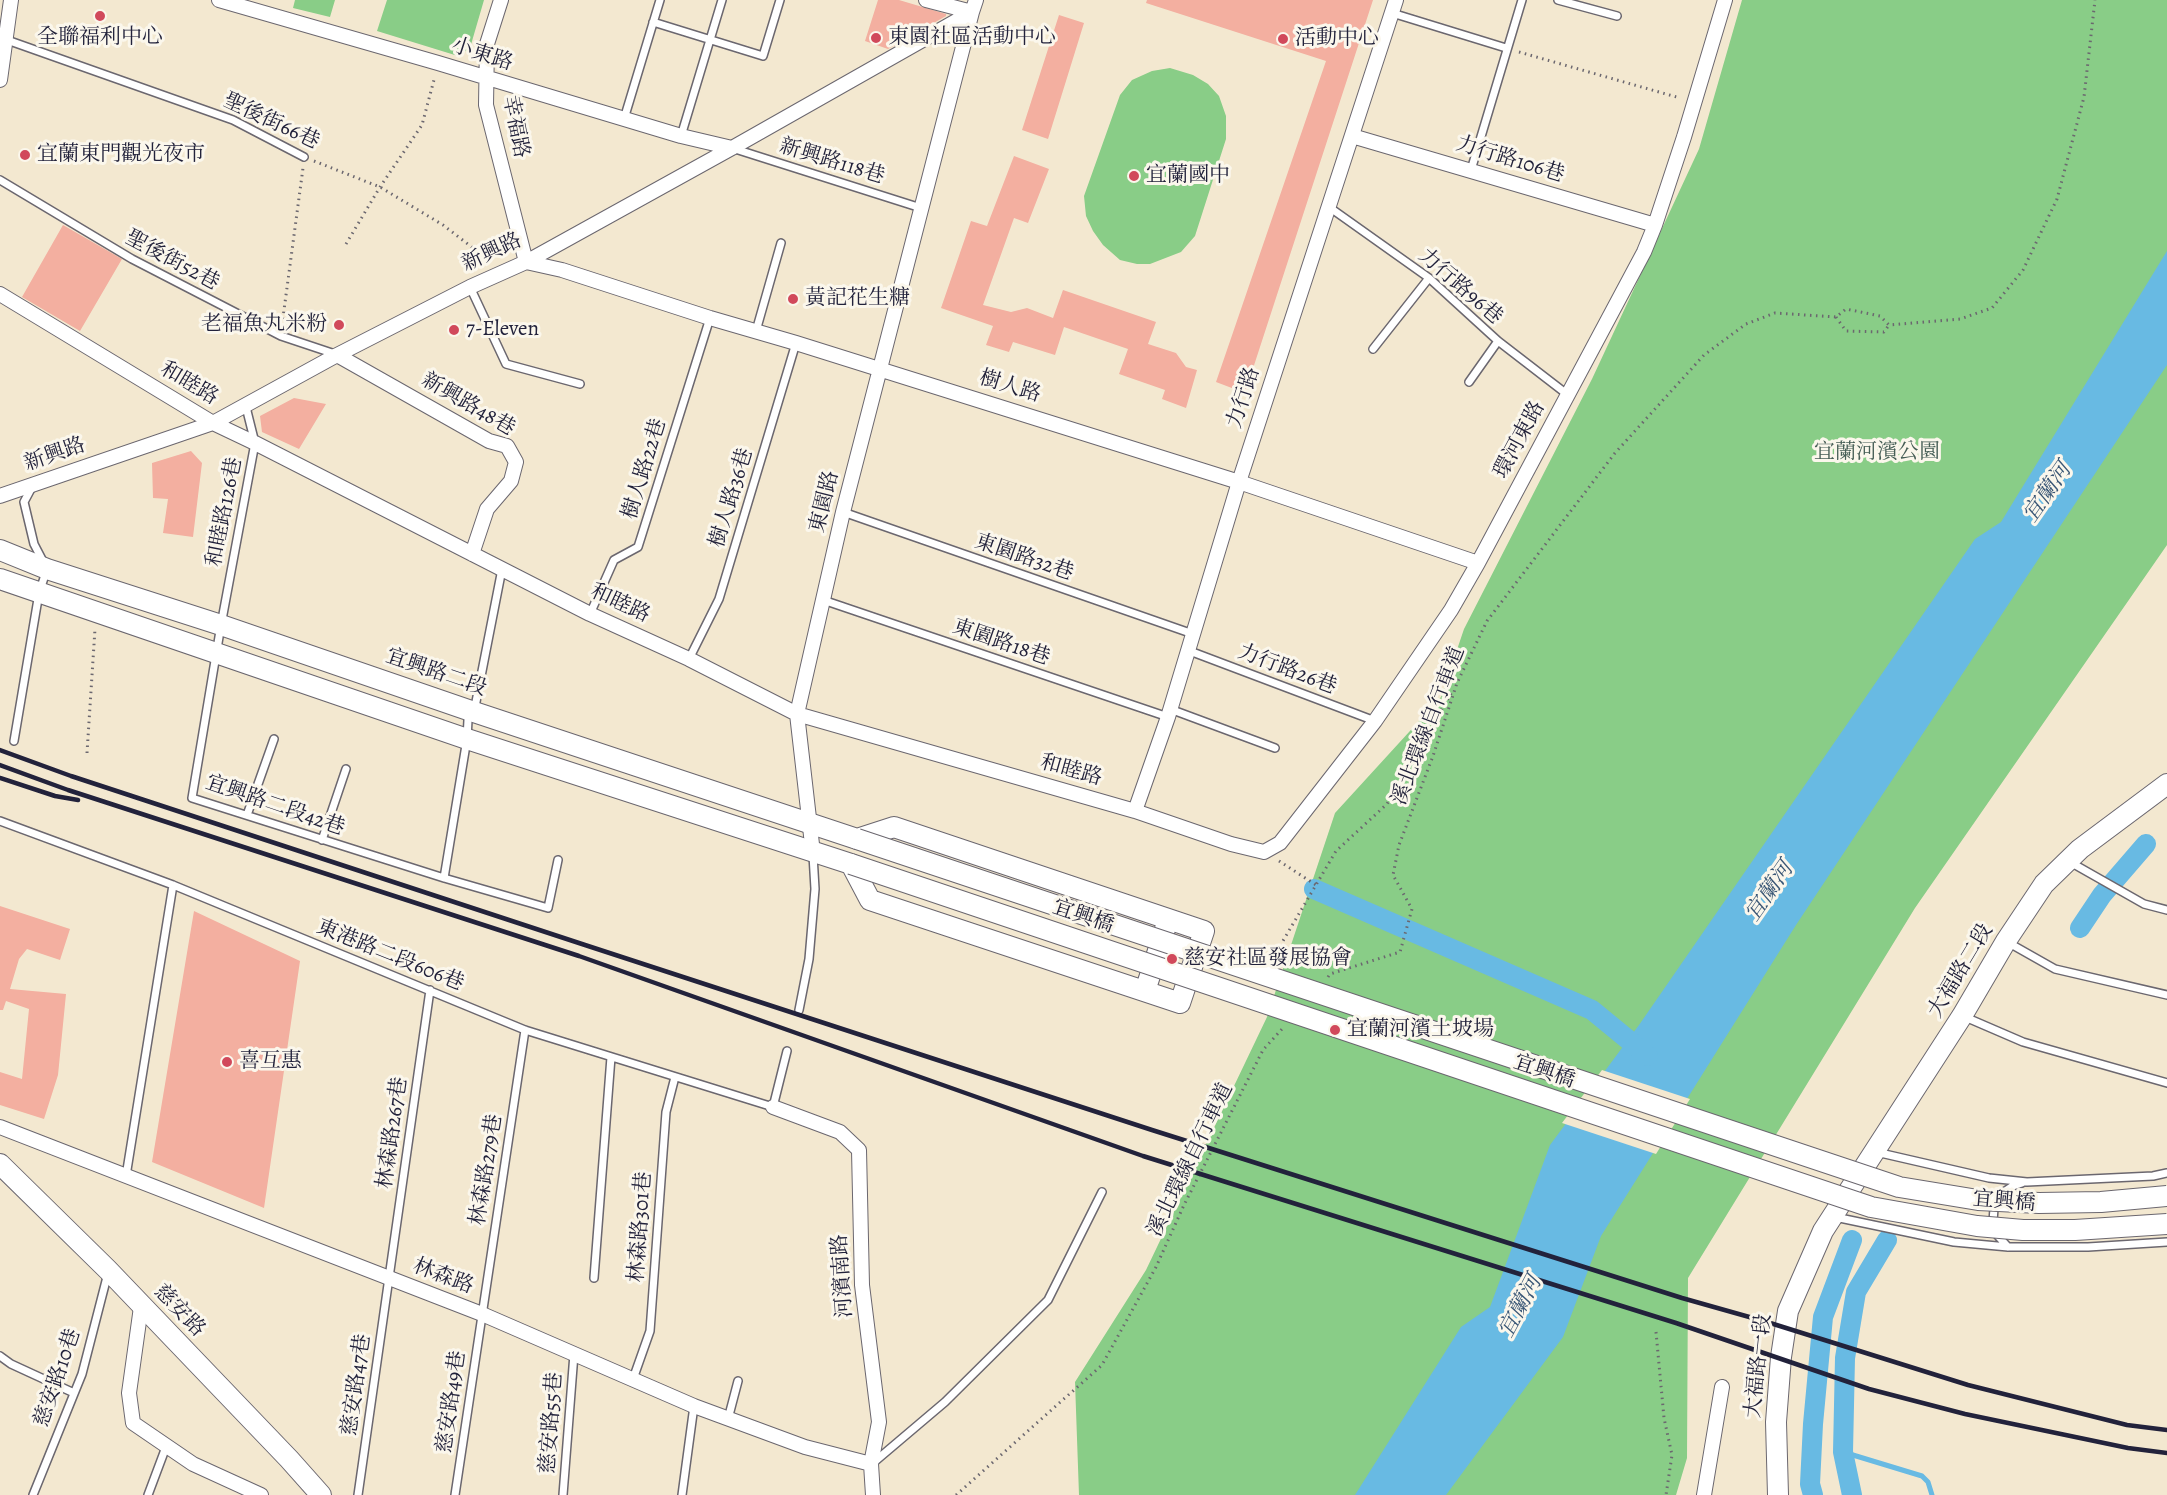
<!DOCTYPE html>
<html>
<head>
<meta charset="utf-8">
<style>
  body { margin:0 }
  canvas { display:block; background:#f3e8d0 }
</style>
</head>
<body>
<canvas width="2167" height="1495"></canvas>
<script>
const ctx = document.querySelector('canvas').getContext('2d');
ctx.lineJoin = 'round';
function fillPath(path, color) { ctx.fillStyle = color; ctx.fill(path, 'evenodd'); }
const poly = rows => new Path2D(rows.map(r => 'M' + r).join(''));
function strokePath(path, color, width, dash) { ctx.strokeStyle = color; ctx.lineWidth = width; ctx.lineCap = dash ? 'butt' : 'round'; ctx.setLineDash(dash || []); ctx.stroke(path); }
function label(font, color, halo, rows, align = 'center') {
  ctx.font = font + ' Alegreya,"Noto Serif TC",serif'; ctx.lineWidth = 6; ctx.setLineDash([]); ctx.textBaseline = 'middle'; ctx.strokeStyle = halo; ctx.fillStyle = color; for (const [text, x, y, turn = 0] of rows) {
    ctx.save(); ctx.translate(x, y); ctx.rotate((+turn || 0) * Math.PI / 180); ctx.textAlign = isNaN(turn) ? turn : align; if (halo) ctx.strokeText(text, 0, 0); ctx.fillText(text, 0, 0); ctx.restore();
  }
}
fillPath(poly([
  [295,0,335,0,330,17,293,8],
  [387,0,484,0,470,48,458,56,377,31],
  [1742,0,2167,0,2167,545,1915,908,1688,1278,1687,1458,1676,1495,1079,1495,1075,1382,1146,1270,1267,1017,1335,813,1441,697,1464,629,1592,379,1699,149],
  [1170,68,1193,75,1208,84,1219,96,1226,116,1226,139,1195,236,1181,252,1150,264,1137,264,1120,260,1103,245,1093,231,1086,216,1084,196,1120,95,1132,80,1152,71]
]), '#89cd87');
fillPath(poly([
  [2167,251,2167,365,2165,368,1796,925,1601,1236,1563,1337,1446,1495,1355,1495,1461,1327,1490,1307,1550,1145,1639,1025,1975,539,2001,522]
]), '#68bae3');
fillPath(poly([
  [1602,1070,1690,1099,1656,1154,1562,1123]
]), '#f3e8d0');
strokePath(poly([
  [1843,1452,1922,1476,1928,1482,1932,1495]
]), '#68bae3', 5);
strokePath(poly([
  [1314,889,1592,1010,1648,1056],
  [2080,928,2102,895,2146,844],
  [1813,1495,1810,1484,1813,1424,1823,1317,1852,1240],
  [1852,1495,1843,1452,1845,1358,1856,1292,1887,1240]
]), '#68bae3', 20);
fillPath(poly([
  [878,0,899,0,946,14,946,16,888,49,865,41],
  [1147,0,1373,0,1245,393,1216,382,1326,61,1146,3],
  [1059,15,1084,23,1048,139,1022,130],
  [1014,156,1049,169,1028,223,1014,218,983,305,1011,312,1027,308,1053,318,1063,290,1156,322,1148,344,1176,353,1186,367,1197,370,1186,408,1162,399,1165,390,1119,374,1128,349,1064,327,1055,355,1013,342,1009,352,986,345,993,326,941,308,971,221,987,226],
  [63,225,122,259,80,331,22,297],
  [294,398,326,404,299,449,262,432,260,416],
  [191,451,202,463,193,537,163,533,168,499,153,498,152,463],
  [0,906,70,929,60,960,27,949,19,959,10,989,66,994,58,1075,44,1119,0,1105,0,1072,22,1079,29,1009,6,1001,3,1010,0,1010],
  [194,911,300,961,264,1208,152,1162]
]), '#f3afa0');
const lane = poly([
  [1558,0,1617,16],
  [1392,13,1506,48],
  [653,22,763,56,780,0],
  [7,40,233,120,304,157],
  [624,119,660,0],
  [681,136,722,0],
  [732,148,921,208],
  [1471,170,1522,0],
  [0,180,132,259,281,336,335,354],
  [1329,207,1429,278,1498,341,1568,395],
  [470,287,506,364,580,384],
  [756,331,781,243],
  [1373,349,1429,278],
  [1469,382,1498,341],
  [246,407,255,443,221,625,192,798,444,878,548,908,558,860],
  [843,512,1193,634],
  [823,600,1168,717],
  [590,614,614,560,638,547,710,318],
  [1187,650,1375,721],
  [689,659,719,599,796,343],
  [1170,709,1275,748],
  [14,741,39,593,47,569,34,544,24,502,32,487],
  [247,815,274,739],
  [0,821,173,885,525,1030,773,1107,787,1051],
  [322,840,346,769],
  [2070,862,2144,904,2167,910],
  [444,878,467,739,468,720,474,712,502,569],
  [2009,943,2055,969,2167,995],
  [799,1010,809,959,815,889,813,855],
  [1965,1017,2023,1042,2167,1083],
  [1876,1152,1989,1178,2027,1182,2153,1176,2167,1173],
  [126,1176,173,885],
  [1835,1217,1954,1242,2008,1247,2088,1247,2167,1242],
  [2008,1247,1998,1236,1993,1222,1994,1208,2001,1194,2013,1186,2022,1183],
  [594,1278,611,1057],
  [0,1356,11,1364,74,1393],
  [633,1379,650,1331,666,1112,675,1077],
  [728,1419,738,1381],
  [873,1463,945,1402,1048,1300,1102,1192],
  [33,1495,82,1374,108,1273],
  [148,1495,166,1447],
  [358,1495,430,990],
  [455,1495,525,1030],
  [563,1495,574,1354],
  [682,1495,694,1406]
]);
const street = poly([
  [219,0,438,63,681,136,732,148],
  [501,0,487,44,486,105,526,262,562,270,710,318,796,343,1239,482,1478,563],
  [0,80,11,0],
  [1352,136,1655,225],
  [0,294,213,423,255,443,590,614,689,659,797,714,1135,811,1231,844,1264,852,1280,843,1375,721,1451,610,1478,563,1644,252,1655,225,1684,137,1725,0],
  [337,355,489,441,507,446,516,462,511,481,487,509,472,554],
  [0,496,213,423,337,355,470,287,526,262,732,148,972,12,976,0],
  [1135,811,1168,717,1239,482,1396,0],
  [813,853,797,714,843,512,972,12,926,0],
  [773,1107,840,1132,859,1150,862,1285,879,1422,871,1464,873,1495],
  [0,1127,482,1314,694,1406,805,1447,871,1464],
  [141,1307,129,1393,133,1423,193,1464,261,1495],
  [1704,1495,1722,1387]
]);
const secondary = poly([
  [0,550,47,569,221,625,474,712,857,839,894,827,1204,931,1180,1003,870,900,851,864,467,739,0,579],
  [1145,991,1166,926],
  [0,1164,108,1270,289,1459,321,1495],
  [1778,1495,1776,1422,1781,1357,1788,1311,1823,1231,1962,1016,2006,941,2044,884,2080,849,2167,784]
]);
strokePath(lane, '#6b676f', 10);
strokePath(street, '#6b676f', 16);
strokePath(secondary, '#6b676f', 22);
strokePath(poly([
  [1519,52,1680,98],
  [314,161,380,187,443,225,490,261],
  [346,244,380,187,422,125,435,76],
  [1836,317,1846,331,1884,332,1889,325],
  [282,325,303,168],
  [87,753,95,629],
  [1279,861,1316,885],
  [1277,951,1336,851,1387,804,1453,690],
  [1328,977,1330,974,1400,952,1412,909,1393,875,1399,845,1433,756,1457,683,1487,621,1615,453,1704,355,1746,324,1775,313,1836,317,1846,309,1880,316,1889,325,1960,319,1992,308,2023,270,2057,199,2084,97,2095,0],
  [1656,1332,1664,1418,1672,1455,1666,1495],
  [956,1495,1102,1365,1156,1267,1184,1205,1263,1050,1282,1029]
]), '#6b676f', 3, [1.5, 4.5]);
strokePath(lane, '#fff', 7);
strokePath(street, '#fff', 14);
strokePath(secondary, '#fff', 20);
strokePath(poly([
  [0,750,71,776,585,945,1152,1130,1682,1298,1767,1322,1968,1385,2127,1425,2167,1430],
  [0,765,68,790,579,956,1143,1156,1676,1323,1869,1389,1965,1414,2128,1448,2167,1453],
  [0,778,55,796,78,800]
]), '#22223b', 4.5);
const secondaryBridge = poly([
  [857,839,1899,1187,1978,1200,2039,1203,2101,1202,2167,1196],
  [851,864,1871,1207,1977,1226,2023,1230,2075,1230,2167,1224]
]);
strokePath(secondaryBridge, '#6b676f', 22, []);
strokePath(secondaryBridge, '#fff', 20);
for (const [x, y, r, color] of [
  [100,16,6,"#d1495b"],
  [876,38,6,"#d1495b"],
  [1283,39,6,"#d1495b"],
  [25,155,6,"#d1495b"],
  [1134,176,6,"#d1495b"],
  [793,299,6,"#d1495b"],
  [339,325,6,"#d1495b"],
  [454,330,6,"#d1495b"],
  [1172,959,6,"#d1495b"],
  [1335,1030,6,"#d1495b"],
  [227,1062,6,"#d1495b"]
]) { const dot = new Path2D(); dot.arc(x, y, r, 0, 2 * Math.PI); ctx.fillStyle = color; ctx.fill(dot); strokePath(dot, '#fbf7ec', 2); }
label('21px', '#22223b', '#fbf7ec', [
  ["全聯福利中心",100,38,"center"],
  ["東園社區活動中心",888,38],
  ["活動中心",1295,39],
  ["宜蘭東門觀光夜市",37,155],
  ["宜蘭國中",1146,176],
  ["黃記花生糖",805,299],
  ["老福魚丸米粉",327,325,"right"],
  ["7-Eleven",466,330],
  ["慈安社區發展協會",1184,959],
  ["宜蘭河濱土坡場",1347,1030],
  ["喜互惠",239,1062]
], 'left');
label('21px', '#22223b', '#fbf7ec', [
  ["小東路",482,55,18],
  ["聖後街66巷",271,122,25],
  ["幸福路",515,127,79],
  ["力行路106巷",1510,160,17],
  ["新興路118巷",832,162,17],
  ["新興路",492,253,-25],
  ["聖後街52巷",172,261,28],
  ["力行路96巷",1460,287,41],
  ["和睦路",189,384,31],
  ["樹人路",1010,387,17],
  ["力行路",1244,398,-72],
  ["新興路48巷",468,405,30],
  ["環河東路",1520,440,-62],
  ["新興路",55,455,-19],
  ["樹人路22巷",645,469,-73],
  ["樹人路36巷",732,498,-73],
  ["東園路",825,502,-76],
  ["和睦路126巷",225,512,-79],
  ["東園路32巷",1024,558,19],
  ["和睦路",620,604,25],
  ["東園路18巷",1001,643,19],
  ["力行路26巷",1287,670,21],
  ["宜興路二段",436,673,19],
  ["溪北環線自行車道",1429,726,-69],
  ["和睦路",1071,771,16],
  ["宜興路二段42巷",275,806,19],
  ["宜興橋",1083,917,19],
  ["東港路二段606巷",390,956,22],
  ["大福路二段",1961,971,-59],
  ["宜興橋",1544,1072,19],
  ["林森路267巷",393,1133,-82],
  ["溪北環線自行車道",1191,1160,-64],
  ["林森路279巷",487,1170,-81],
  ["宜興橋",2004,1202,5],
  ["林森路301巷",641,1227,-86],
  ["河濱南路",843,1276,-94],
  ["林森路",443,1277,21],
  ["慈安路",179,1311,46],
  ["大福路一段",1759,1366,-84],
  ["慈安路10巷",58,1378,-71],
  ["慈安路47巷",357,1385,-82],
  ["慈安路49巷",452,1402,-82],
  ["慈安路55巷",552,1423,-86]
]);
label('21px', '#465e56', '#fbf7ec', [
  ["宜蘭河濱公園",1877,453]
]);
label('italic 22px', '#3a5776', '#fbf7ec', [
  ["宜蘭河",2048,493,-55],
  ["宜蘭河",1770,892,-55],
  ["宜蘭河",1521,1307,-62]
]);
</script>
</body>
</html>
